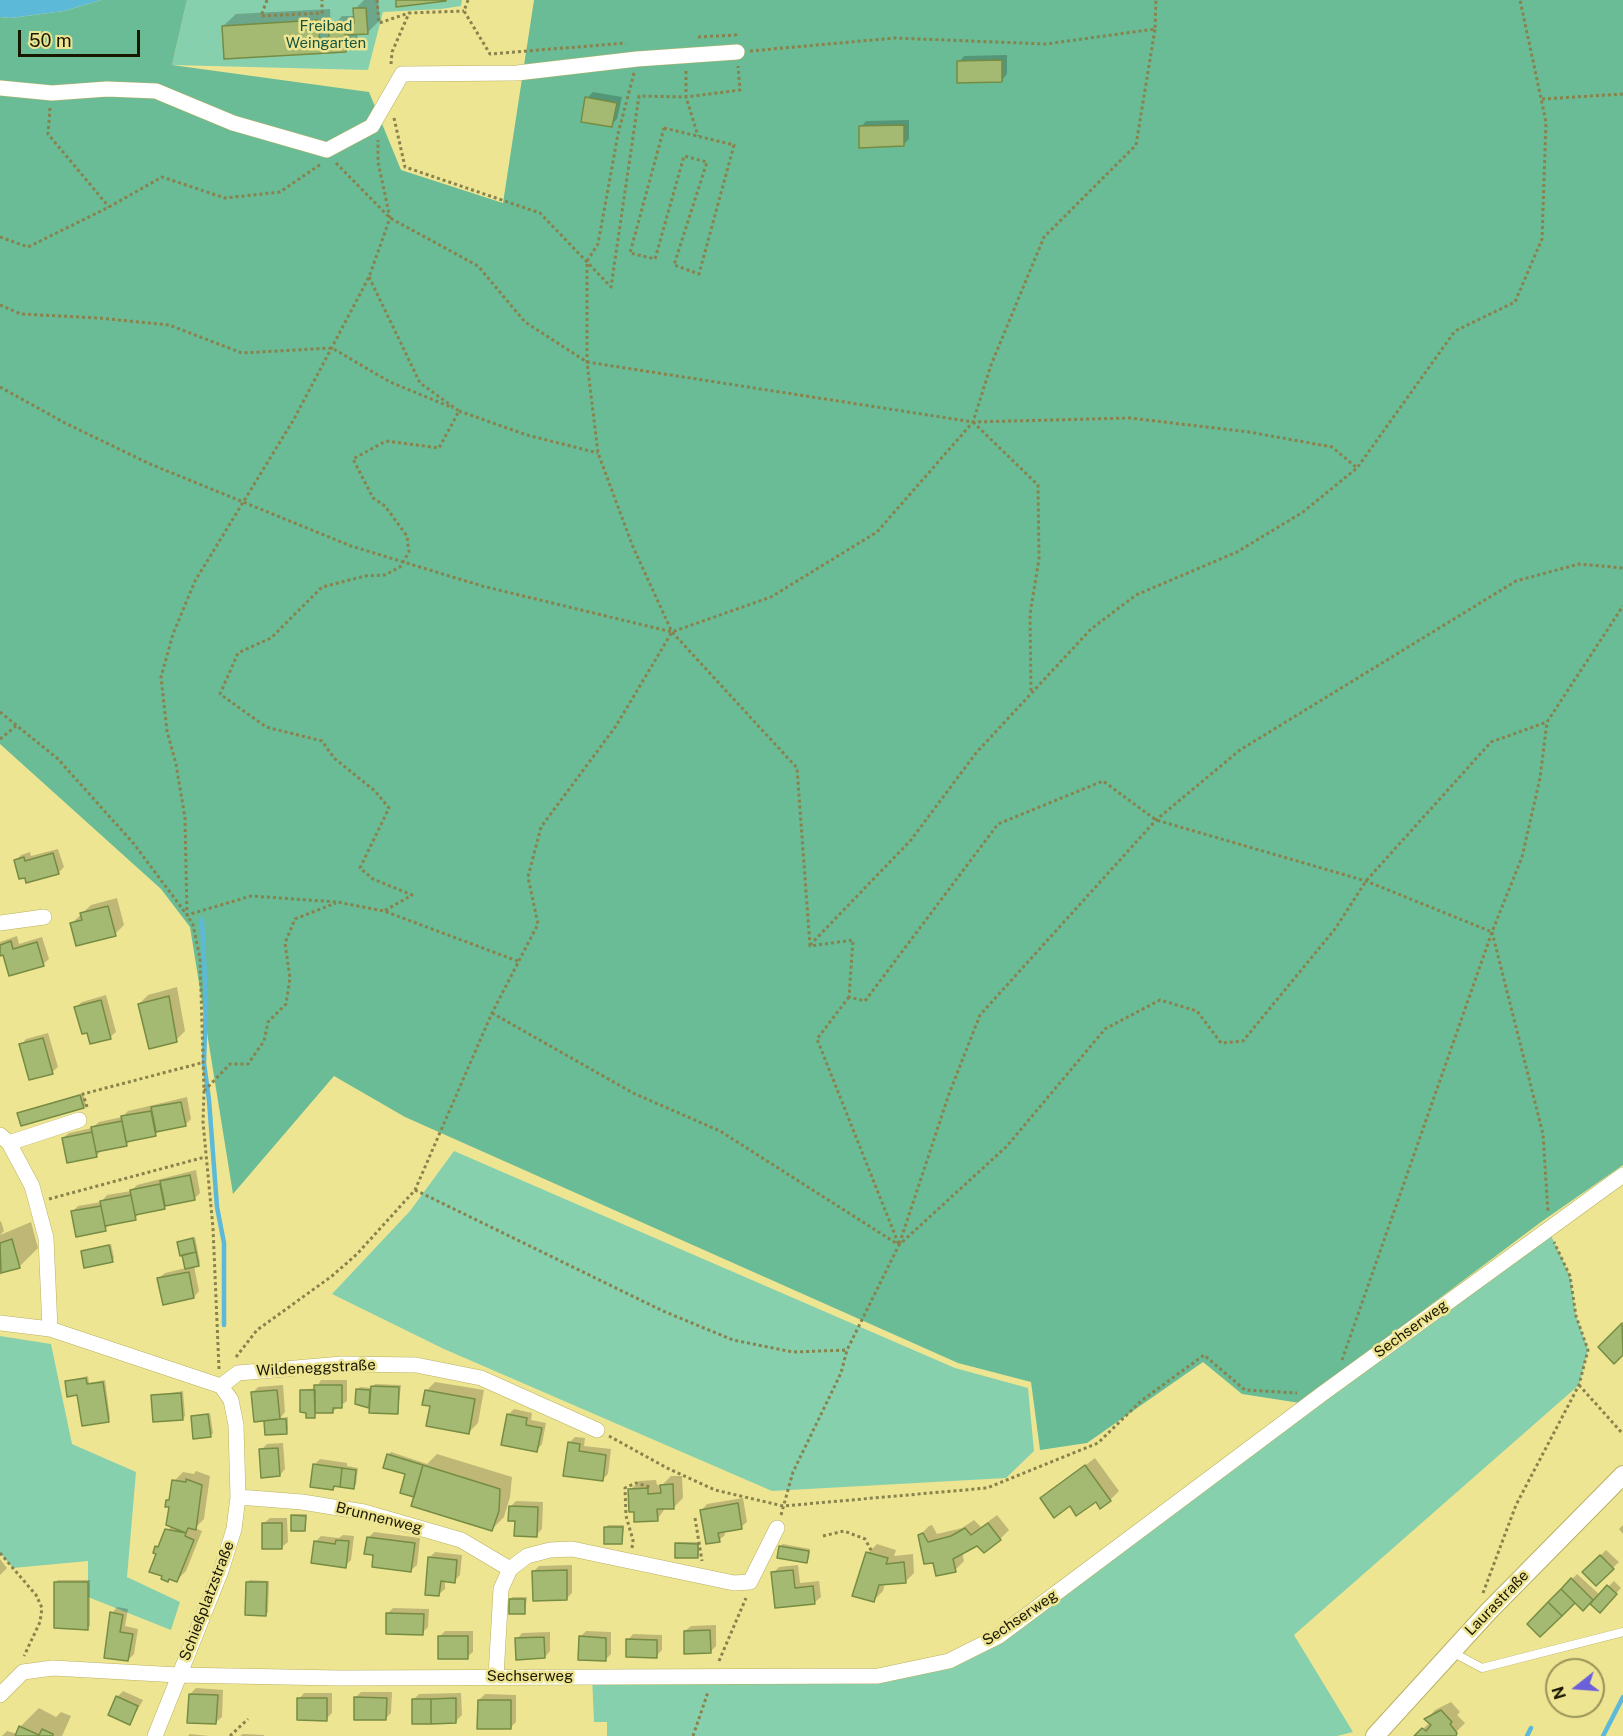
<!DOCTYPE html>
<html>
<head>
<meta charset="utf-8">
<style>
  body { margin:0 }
  #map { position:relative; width:1623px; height:1736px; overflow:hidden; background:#eee593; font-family:"Public Sans",sans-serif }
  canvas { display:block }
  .north { position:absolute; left:1545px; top:1658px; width:60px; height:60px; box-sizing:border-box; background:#eee593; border:2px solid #999358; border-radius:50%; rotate:253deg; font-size:16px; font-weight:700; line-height:24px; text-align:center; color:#1a1700 }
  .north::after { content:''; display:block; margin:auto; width:21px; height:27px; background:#6b60da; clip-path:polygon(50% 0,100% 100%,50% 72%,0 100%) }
  .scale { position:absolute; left:18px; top:30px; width:122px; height:27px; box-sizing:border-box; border:3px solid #1a1700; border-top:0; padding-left:8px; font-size:18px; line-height:21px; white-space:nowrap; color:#1a1700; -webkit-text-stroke:4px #eee593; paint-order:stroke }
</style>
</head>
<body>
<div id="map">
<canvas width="1623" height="1736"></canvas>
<div class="north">N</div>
<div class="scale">50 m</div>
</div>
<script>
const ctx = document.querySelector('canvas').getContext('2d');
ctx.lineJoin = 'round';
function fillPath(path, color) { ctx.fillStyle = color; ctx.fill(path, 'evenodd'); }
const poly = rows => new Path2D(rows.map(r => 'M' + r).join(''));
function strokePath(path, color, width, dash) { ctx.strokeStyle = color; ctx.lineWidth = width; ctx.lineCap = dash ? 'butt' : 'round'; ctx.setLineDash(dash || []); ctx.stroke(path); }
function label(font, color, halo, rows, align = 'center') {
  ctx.font = font + ' "Public Sans",sans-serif'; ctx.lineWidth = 5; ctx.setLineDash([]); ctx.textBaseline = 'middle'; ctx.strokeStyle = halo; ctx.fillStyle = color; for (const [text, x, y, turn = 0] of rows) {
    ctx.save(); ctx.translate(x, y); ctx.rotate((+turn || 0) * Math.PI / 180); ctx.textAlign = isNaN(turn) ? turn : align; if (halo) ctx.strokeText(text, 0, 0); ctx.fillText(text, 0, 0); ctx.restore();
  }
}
fillPath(poly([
  [187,0,462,0,461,6,441,9,383,12,368,70,172,65],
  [454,1151,955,1368,1028,1388,1034,1451,1006,1478,772,1491,444,1349,332,1294,410,1211],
  [1548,1229,1570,1276,1576,1316,1588,1350,1579,1385,1294,1635,1353,1732,1337,1736,607,1736,607,1722,594,1722,592,1676,878,1676,949,1661,999,1636],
  [0,1336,51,1344,72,1444,136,1472,127,1577,180,1602,171,1630,88,1597,88,1561,13,1568,0,1553]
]), '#87d0ae');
fillPath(poly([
  [101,0,187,0,172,65,369,92,401,170,503,203,534,0,1623,0,1623,1165,1541,1222,1300,1403,1242,1394,1203,1362,1087,1443,1040,1450,1031,1382,958,1363,405,1117,334,1076,233,1194,190,927,161,889,0,744,0,17,11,18,64,11]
]), '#6abc97');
fillPath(poly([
  [0,0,101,0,64,11,11,18,0,17]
]), '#5db9d8');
fillPath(poly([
  [364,0,378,0,380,20,367,33,357,33,358,39,346,51,223,26,236,14,330,9,331,28,342,16,355,16,355,9],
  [1007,55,1007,74,1002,80,959,62,964,56],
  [593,92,622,97,617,119,611,125,587,98],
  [909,120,909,139,903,145,861,127,866,121],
  [58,849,64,867,58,873,15,861,21,855,30,852,31,856],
  [117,898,124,925,115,934,72,923,91,905],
  [17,936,19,944,42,937,49,959,43,964,0,954,0,942],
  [177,987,185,1031,176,1040,139,1004,148,995],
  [106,995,116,1032,110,1037,76,1007,82,1002],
  [48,1033,58,1067,52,1072,21,1045,26,1039],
  [83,1093,86,1105,84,1107,19,1113],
  [187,1097,191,1119,185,1125,132,1139,126,1145,102,1150,96,1156,63,1138,69,1133,92,1128,99,1122,122,1117,128,1111],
  [196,1170,200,1193,194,1199,141,1212,135,1218,112,1223,105,1229,72,1212,78,1206,101,1202,107,1195,131,1191,137,1185],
  [1,1221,4,1231,0,1235,0,1222],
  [31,1222,38,1248,20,1266,4,1271,0,1275,0,1235],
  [195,1237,200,1263,194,1266,199,1291,194,1297,159,1278,165,1273,186,1268,179,1242],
  [111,1244,114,1258,112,1260,82,1252],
  [88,1376,89,1383,105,1380,110,1418,108,1420,67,1381],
  [321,1380,347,1380,347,1401,332,1412,316,1412,314,1416,301,1390,316,1388],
  [435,1382,484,1390,478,1423,469,1432,431,1405,426,1391],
  [375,1384,401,1385,398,1413,356,1403,357,1390,360,1387,372,1388],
  [283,1385,285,1412,280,1418,288,1417,288,1430,286,1432,266,1422,268,1419,252,1393,258,1387],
  [183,1391,185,1416,183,1418,152,1396],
  [514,1409,532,1413,531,1420,546,1423,542,1444,537,1450,508,1415],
  [210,1413,213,1433,210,1436,192,1417],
  [575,1437,585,1438,584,1446,611,1449,608,1474,602,1480,569,1443],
  [283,1443,285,1469,280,1475,261,1450,267,1444],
  [391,1452,427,1464,437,1454,512,1477,510,1497,504,1517,492,1529,407,1473,388,1455],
  [1095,1458,1119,1491,1110,1500,1070,1504,1042,1498],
  [320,1459,347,1463,347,1466,358,1468,356,1485,353,1487,337,1485,333,1489,314,1465],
  [196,1471,210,1476,204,1519,195,1528,202,1531,186,1571,177,1580,154,1552,172,1525,168,1500,171,1496,174,1481,183,1472,194,1474],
  [671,1476,682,1476,683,1498,674,1507,666,1507,657,1520,635,1511,630,1490,639,1481,656,1480,657,1485,662,1485],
  [743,1498,747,1522,741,1527,724,1530,725,1535,719,1540,702,1510,707,1504],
  [516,1501,543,1502,542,1529,536,1535,516,1519,510,1507],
  [295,1514,307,1514,305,1529,293,1516],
  [997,1515,1009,1530,1000,1539,978,1544,962,1552,964,1561,955,1570,934,1561,920,1535,929,1526,932,1525,937,1534,962,1528,974,1520,981,1527],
  [270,1518,287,1518,288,1542,282,1547,264,1523],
  [608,1525,624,1525,622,1543,605,1528],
  [1623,1525,1623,1534,1619,1529],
  [374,1532,420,1538,417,1565,411,1570,375,1554,368,1538],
  [343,1535,354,1536,351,1560,345,1566,315,1542,321,1536,339,1538],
  [679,1542,699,1542,699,1554,697,1557,677,1544],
  [783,1544,810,1549,809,1559,806,1561,780,1546],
  [877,1544,896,1550,894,1556,913,1554,914,1573,905,1582,885,1583,883,1591,874,1600,868,1553],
  [1606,1550,1619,1562,1596,1584,1584,1572],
  [435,1552,462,1555,460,1575,454,1581,445,1580,445,1589,439,1594,429,1558],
  [0,1559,7,1568,0,1575],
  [572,1565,572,1593,566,1599,534,1571,539,1566],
  [798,1565,800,1583,819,1581,821,1597,815,1602,773,1573,779,1567],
  [1577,1574,1600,1595,1614,1581,1621,1588,1600,1611,1590,1601,1575,1600,1540,1635,1529,1624],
  [58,1580,90,1580,90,1626,87,1628,55,1582],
  [250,1580,269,1581,268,1612,266,1614,247,1582],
  [513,1597,527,1597,525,1612,510,1599],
  [117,1607,128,1609,125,1626,138,1629,134,1654,128,1660,112,1613],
  [393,1608,429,1609,428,1627,422,1633,388,1613],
  [716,1625,716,1646,710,1652,685,1631,691,1626],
  [445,1631,473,1631,473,1652,467,1657,440,1636],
  [586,1631,611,1632,611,1654,605,1660,580,1637],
  [550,1632,550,1651,545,1657,517,1639,522,1633],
  [633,1634,662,1635,662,1650,656,1656,628,1640],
  [196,1688,223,1690,222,1717,216,1722,190,1694],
  [123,1691,143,1700,130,1723,117,1697],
  [361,1692,392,1692,391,1713,385,1719,355,1698],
  [304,1693,332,1693,332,1713,326,1719,299,1699],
  [461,1693,462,1715,456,1721,413,1700,419,1694],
  [485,1694,516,1695,516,1722,510,1728,479,1700],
  [1451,1702,1460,1712,1457,1715,1465,1723,1452,1736,1416,1736,1430,1722,1427,1719,1435,1710],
  [39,1708,56,1717,61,1712,71,1716,62,1736,2,1736,7,1731,17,1734,21,1726],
  [190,1734,209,1736,188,1736],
  [243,1734,264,1735,264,1736,240,1736]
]), '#0003');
strokePath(poly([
  [202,920,206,1002,204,1063,209,1100,217,1207,224,1243,224,1325],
  [1527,1736,1531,1728],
  [1603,1736,1623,1697]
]), '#5db9d8', 4.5);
const building = poly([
  [396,0,446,0,446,1,396,7,396,0],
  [353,8,366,8,368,34,345,35,346,52,224,59,222,26,318,20,320,43,329,42,329,28,345,27,345,24,354,23,353,8],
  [1002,60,1002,82,957,83,957,61,1002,60],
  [585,97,617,103,612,127,581,122,585,97],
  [904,125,904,146,859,148,859,126,904,125],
  [53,853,59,874,26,883,25,878,19,879,14,860,24,857,25,861,53,853],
  [108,906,116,936,76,946,70,923,82,920,80,913,108,906],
  [11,941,13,949,37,942,44,966,9,976,3,955,0,956,0,945,11,941],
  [169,996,177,1042,149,1049,138,1004,169,996],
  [101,1000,111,1039,90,1044,87,1033,82,1034,74,1007,101,1000],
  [43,1038,53,1074,29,1080,19,1044,43,1038],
  [80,1095,84,1108,21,1126,17,1113,80,1095],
  [181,1102,186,1126,156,1132,151,1107,181,1102],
  [151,1111,156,1136,126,1142,121,1116,151,1111],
  [122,1121,127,1146,96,1152,91,1127,122,1121],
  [92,1132,97,1157,67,1163,62,1138,92,1132],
  [190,1175,195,1200,165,1206,160,1181,190,1175],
  [160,1184,165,1209,135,1215,130,1190,160,1184],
  [131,1195,136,1220,105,1226,100,1201,131,1195],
  [101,1206,106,1231,76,1237,71,1211,101,1206],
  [193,1238,196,1252,180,1256,177,1242,193,1238],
  [12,1239,20,1268,1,1273,0,1243,12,1239],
  [109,1245,113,1262,84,1268,81,1251,109,1245],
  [196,1252,199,1266,185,1269,182,1255,196,1252],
  [189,1272,194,1298,163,1305,157,1278,189,1272],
  [1622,1323,1623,1355,1614,1364,1598,1347,1622,1323],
  [86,1378,87,1384,103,1382,109,1422,82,1426,77,1395,67,1397,65,1381,86,1378],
  [314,1385,342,1385,342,1408,333,1408,333,1413,315,1413,314,1385],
  [371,1386,399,1387,398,1414,369,1413,371,1386],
  [356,1389,370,1390,369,1408,355,1404,356,1389],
  [277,1390,280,1419,254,1422,251,1392,277,1390],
  [300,1390,315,1390,315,1418,306,1418,306,1413,300,1412,300,1390],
  [425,1390,475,1399,469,1434,426,1426,430,1406,422,1405,425,1390],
  [181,1393,183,1420,153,1422,151,1395,181,1393],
  [208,1414,211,1437,193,1439,191,1416,208,1414],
  [507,1414,527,1418,526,1425,542,1428,537,1452,501,1445,507,1414],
  [280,1419,286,1419,287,1434,265,1435,264,1421,280,1419],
  [568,1442,580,1444,579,1451,606,1455,603,1481,563,1476,568,1442],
  [278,1448,280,1476,261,1478,259,1449,278,1448],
  [387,1454,423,1465,414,1497,400,1493,405,1474,383,1468,387,1454],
  [313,1464,342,1468,340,1487,334,1486,333,1490,310,1487,313,1464],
  [423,1465,500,1489,499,1511,492,1531,411,1506,423,1465],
  [1085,1465,1111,1501,1100,1509,1096,1502,1076,1516,1070,1506,1054,1518,1040,1498,1085,1465],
  [342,1468,356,1470,354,1489,340,1487,342,1468],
  [186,1479,202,1485,196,1530,188,1528,186,1533,166,1525,169,1507,165,1507,166,1500,169,1500,172,1480,186,1482,186,1479],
  [673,1484,674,1509,657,1509,658,1521,634,1522,634,1512,629,1512,628,1489,648,1488,648,1494,661,1493,660,1485,673,1484],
  [738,1503,742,1529,718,1533,720,1542,706,1544,700,1510,738,1503],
  [509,1506,538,1507,537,1537,514,1536,515,1521,508,1521,509,1506],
  [291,1515,306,1516,305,1531,291,1531,291,1515],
  [262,1523,282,1523,282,1549,262,1549,262,1523],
  [988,1523,1001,1540,984,1553,977,1546,953,1559,956,1572,936,1576,933,1563,924,1564,918,1535,923,1533,928,1542,951,1536,965,1528,971,1535,988,1523],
  [604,1527,623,1527,622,1544,604,1544,604,1527],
  [165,1529,186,1533,185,1536,194,1540,177,1582,169,1579,168,1582,161,1579,162,1576,149,1572,156,1554,153,1553,155,1546,158,1547,165,1529],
  [367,1537,415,1543,411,1572,372,1567,373,1555,364,1554,367,1537],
  [336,1540,349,1541,346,1568,311,1563,314,1541,335,1544,336,1540],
  [675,1543,698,1544,698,1558,675,1558,675,1543],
  [779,1546,809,1551,807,1563,777,1558,779,1546],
  [866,1552,888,1558,886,1564,904,1562,906,1583,879,1585,874,1602,852,1596,866,1552],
  [1600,1555,1614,1569,1596,1586,1582,1572,1600,1555],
  [428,1557,457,1560,455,1583,441,1581,439,1596,425,1595,428,1557],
  [567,1570,567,1600,533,1601,532,1571,567,1570],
  [793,1570,795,1588,813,1586,815,1604,775,1608,771,1572,793,1570],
  [1571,1578,1593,1600,1583,1611,1561,1589,1571,1578],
  [54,1582,88,1582,88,1630,54,1628,54,1582],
  [246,1582,267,1582,266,1616,245,1615,246,1582],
  [1607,1585,1617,1594,1600,1613,1590,1604,1607,1585],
  [1561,1589,1575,1603,1562,1616,1548,1602,1561,1589],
  [509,1599,525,1599,525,1614,509,1614,509,1599],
  [1548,1602,1562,1616,1540,1637,1527,1624,1548,1602],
  [110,1612,123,1615,120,1632,133,1634,128,1661,104,1658,110,1612],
  [386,1613,424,1614,423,1635,386,1634,386,1613],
  [710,1630,711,1653,684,1654,684,1631,710,1630],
  [438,1636,468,1636,468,1659,438,1659,438,1636],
  [579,1636,606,1638,606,1661,578,1660,579,1636],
  [544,1637,545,1658,516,1660,515,1638,544,1637],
  [626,1639,657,1640,657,1658,626,1657,626,1639],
  [189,1694,218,1695,216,1724,187,1723,189,1694],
  [116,1696,138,1706,130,1725,108,1715,116,1696],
  [354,1697,387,1698,386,1720,354,1720,354,1697],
  [297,1698,327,1698,327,1721,297,1720,297,1698],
  [456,1698,456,1723,431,1724,431,1699,456,1698],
  [412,1699,431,1699,431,1724,412,1724,412,1699],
  [478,1700,511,1700,511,1729,477,1729,478,1700],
  [1441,1710,1452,1722,1450,1724,1457,1733,1456,1736,1414,1736,1422,1728,1426,1731,1431,1725,1424,1719,1441,1710],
  [19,1726,39,1735,42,1729,53,1734,53,1736,15,1736,19,1726]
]);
fillPath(building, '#a4ba73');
strokePath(building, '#768c42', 1.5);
const service = poly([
  [1452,1652,1482,1668,1623,1632]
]);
const minor = poly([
  [0,88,52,93,107,89,156,91,233,123,327,150,372,126,402,74,517,73,637,59,737,52],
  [0,923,44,917],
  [0,1135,9,1143,32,1186,46,1238,50,1329],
  [9,1143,79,1120],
  [0,1323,50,1329,221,1386],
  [221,1386,238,1373,342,1364,416,1365,481,1378,597,1430],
  [238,1497,302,1502,364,1512,461,1540,510,1569,527,1556,550,1550,572,1549,734,1583,750,1582,777,1528],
  [496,1676,501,1589,510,1569],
  [0,1695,23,1672,53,1668,178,1675,339,1678,878,1676,949,1661,999,1636,1322,1394,1623,1175],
  [155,1736,221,1571,234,1529,238,1497,236,1425,231,1400,221,1386]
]);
const tertiary = poly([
  [1375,1736,1488,1612,1623,1475]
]);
strokePath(service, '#b9b160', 9);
strokePath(minor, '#b9b160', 16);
strokePath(tertiary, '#b9b160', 20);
strokePath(poly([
  [267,0,261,16,322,13,322,0],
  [377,0,379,23,409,13],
  [468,0,464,11,490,54,626,43],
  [698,37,736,35,736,39],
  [750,51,895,38,1046,44,1155,29,1156,0],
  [391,64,392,52,409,13,464,11],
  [686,71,686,97,698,136],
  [634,73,618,134,598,244,587,261,587,362,598,453,633,547,672,632,797,768,810,946,853,940,849,997,865,1001,998,824,1103,781,1156,820,1366,881,1492,932],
  [1542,99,1623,94],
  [50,108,48,134,109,207],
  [394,118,405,167,540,213,611,287,639,96,686,97,740,90,738,66],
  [664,128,734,145,699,274,674,265,707,162,684,156,655,259,630,253,664,128],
  [336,163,390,218,478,266,525,322,587,362,973,422,1130,418,1249,432,1332,447,1357,468],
  [0,237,28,247,109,207,162,177,225,198,280,192,321,164],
  [369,277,420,383,459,411,439,448,386,441,353,459,373,498,385,506,407,536,409,552,400,567,385,575,365,576,322,587,271,638,238,653,220,694,266,727,322,741,334,758,375,791,389,808,360,868,373,879,412,895,384,911],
  [0,305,21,314,99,318,169,325,242,353,332,348,390,382,453,408],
  [0,387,65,423,150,464,351,546,482,586,672,632,771,597,877,532,973,422,991,365,1044,237,1136,145,1155,29],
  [459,411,527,435,598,453],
  [973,422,1038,485,1039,559,1030,614,1031,692],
  [0,712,58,759,134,844,187,915,251,896,337,902,384,911,520,962],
  [0,739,16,726],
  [1492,932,1543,1134,1548,1212],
  [810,945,911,840,976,753,1091,629,1136,595,1237,552,1303,512,1357,468,1455,331,1515,302,1542,239,1546,122,1520,0],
  [849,997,817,1039,899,1245,949,1094,980,1015,1156,820,1240,750,1516,581,1579,564,1623,568],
  [492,1013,633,1093,720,1131,899,1245,1007,1146,1105,1029,1160,1000,1197,1011,1221,1043,1243,1041,1335,929,1366,881,1491,742,1547,722],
  [204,1091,230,1064,248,1064,264,1041,268,1022,286,1004,290,978,285,943,295,919,336,903],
  [87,1107,83,1094,201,1063],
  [415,1190,663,1311,733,1340,793,1352,847,1350],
  [49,1199,205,1157],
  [236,1357,257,1330,332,1276,357,1254,415,1190,492,1013,538,924,528,877,541,827,616,726,672,632],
  [1342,1360,1492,932,1522,857,1540,778,1547,722,1623,606],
  [219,1369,213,1228,203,1122,204,1091,200,958,193,925,187,915,185,818,176,764,167,731,161,677,173,634,195,581,294,419,369,277,390,218,378,162,378,140],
  [1579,1385,1623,1434],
  [609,1436,667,1468,715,1490,783,1506,987,1488,1098,1443,1141,1401,1204,1355,1245,1390,1297,1393],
  [781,1515,793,1472,841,1373,847,1350,899,1245],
  [695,1518,702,1561],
  [823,1536,844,1531,865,1539,872,1552],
  [632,1548,633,1540,626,1516,625,1488,636,1483,650,1487],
  [0,1553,36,1595,42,1608,40,1622,24,1656],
  [1483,1593,1516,1505,1579,1385,1588,1350,1576,1316,1570,1276,1554,1242],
  [719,1661,746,1598],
  [230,1736,248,1719],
  [693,1736,708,1692]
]), '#88824c', 3, [3, 3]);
strokePath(service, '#fff', 8);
strokePath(minor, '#fff', 15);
strokePath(tertiary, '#fff', 18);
label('15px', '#16563e', '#eee593', [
  ["Freibad",326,26],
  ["Weingarten",326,43]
]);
label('15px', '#1a1700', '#eee593', [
  ["Sechserweg",1411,1329,-36],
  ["Wildeneggstraße",316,1368,-3],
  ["Brunnenweg",379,1518,14],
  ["Schießplatzstraße",207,1601,-69],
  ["Laurastraße",1497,1603,-46],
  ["Sechserweg",1020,1618,-34],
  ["Sechserweg",530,1676]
]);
</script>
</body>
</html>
